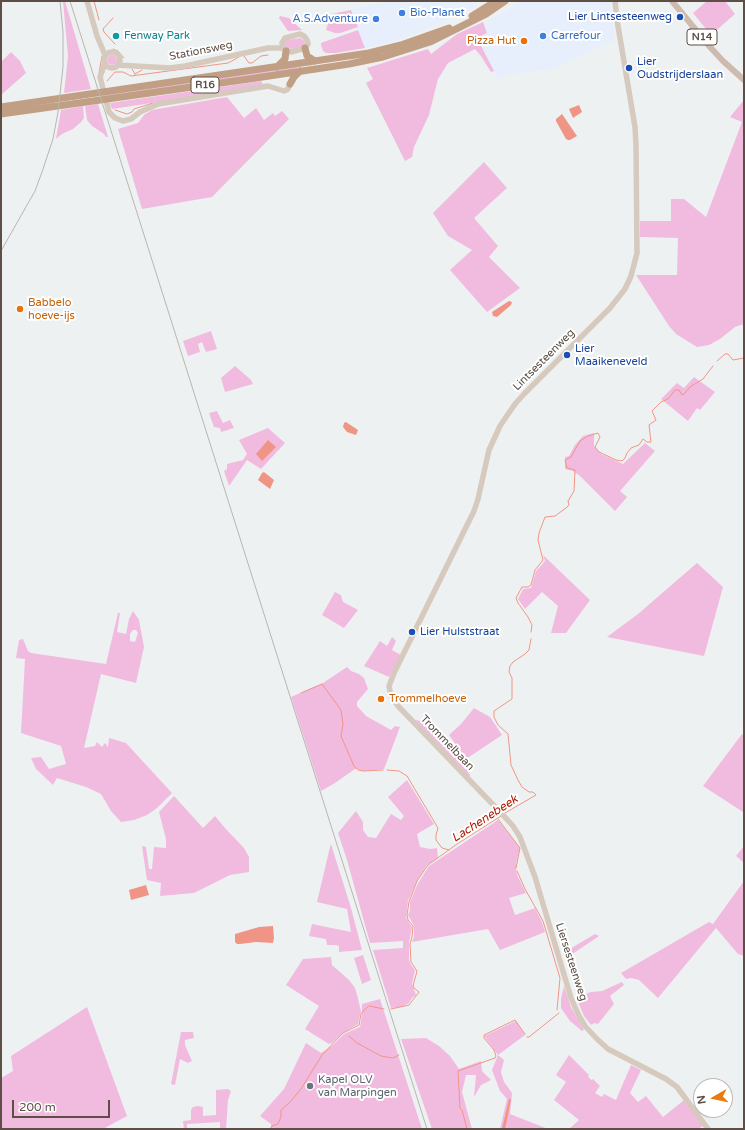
<!DOCTYPE html>
<html>
<head>
<meta charset="utf-8">
<style>
  body { margin:0 }
  #map { position:relative; width:745px; height:1130px; overflow:hidden; background:#eef1f1; font-family:"Varela Round",sans-serif }
  canvas { display:block }
  .frame { position:absolute; inset:0; border:2px solid #5d4f46; pointer-events:none }
  .north { position:absolute; left:693px; top:1078px; width:40px; height:40px; box-sizing:border-box; background:#fff; border:1px solid #beb9b5; border-radius:50%; rotate:261deg; font-size:11px; font-weight:700; line-height:16px; text-align:center; color:#5d4f46 }
  .north::after { content:''; display:block; margin:auto; width:14px; height:18px; background:#e97c11; clip-path:polygon(50% 0,100% 100%,50% 72%,0 100%) }
  .scale { position:absolute; left:12px; top:1100px; width:98px; height:18px; box-sizing:border-box; border:2px solid #5d4f46; border-top:0; padding-left:5px; font-size:12px; line-height:14px; white-space:nowrap; color:#5d4f46; -webkit-text-stroke:3px #fff; paint-order:stroke }
</style>
</head>
<body>
<div id="map">
<canvas width="745" height="1130"></canvas>
<div class="frame"></div>
<div class="north">N</div>
<div class="scale">200 m</div>
</div>
<script>
const ctx = document.querySelector('canvas').getContext('2d');
ctx.lineJoin = 'round';
function fillPath(path, color) { ctx.fillStyle = color; ctx.fill(path, 'evenodd'); }
const poly = rows => new Path2D(rows.map(r => 'M' + r).join(''));
function strokePath(path, color, width, dash) { ctx.strokeStyle = color; ctx.lineWidth = width; ctx.lineCap = dash ? 'butt' : 'round'; ctx.setLineDash(dash || []); ctx.stroke(path); }
function label(font, color, halo, rows, align = 'center') {
  ctx.font = font + ' "Varela Round",sans-serif'; ctx.lineWidth = 4; ctx.setLineDash([]); ctx.textBaseline = 'middle'; ctx.strokeStyle = halo; ctx.fillStyle = color; for (const [text, x, y, turn = 0] of rows) {
    ctx.save(); ctx.translate(x, y); ctx.rotate((+turn || 0) * Math.PI / 180); ctx.textAlign = isNaN(turn) ? turn : align; if (halo) ctx.strokeText(text, 0, 0); ctx.fillText(text, 0, 0); ctx.restore();
  }
}
fillPath(poly([
  [388,1,475,1,477,7,417,33,394,41,365,48,351,10],
  [521,1,611,1,615,40,560,66,546,70,509,74,498,80,477,38,487,33,483,22,496,17]
]), '#e7effd');
fillPath(poly([
  [63,1,65,1,91,89,64,93,68,56],
  [707,1,725,1,735,14,711,35,693,13],
  [351,10,358,27,340,33,335,33,326,30,331,14],
  [280,16,289,18,302,30,288,31,279,18],
  [483,22,487,33,477,38,494,71,491,72,481,56,475,49,448,63,438,79,429,115,414,147,412,157,405,161,366,83,373,79,367,68,428,49,431,54,457,34],
  [358,30,365,48,336,53,326,53,323,51,321,45,321,43],
  [301,38,305,42,304,46,291,49,286,48,285,43,287,40],
  [11,52,20,61,26,73,1,95,1,62],
  '107 60a5 5 0 1 1 10 0a5 5 0 1 1-10 0Z',
  [314,64,314,65,299,67,293,70,108,96,107,93],
  [261,81,264,86,112,109,110,103],
  [227,97,244,118,256,108,264,120,273,113,275,116,282,111,289,119,212,197,142,209,118,129,138,123,144,115,152,110],
  [744,100,744,324,735,327,720,339,709,345,697,347,676,334,669,326,636,275,677,275,678,238,640,237,640,221,671,221,671,199,684,199,706,217,742,122,730,117],
  [98,104,108,137,106,137,104,134,92,126,87,120,85,106],
  [83,106,84,118,81,122,73,129,62,134,56,139,61,110],
  [484,162,507,188,474,218,498,246,489,257,520,288,487,312,450,270,472,250,448,236,433,213],
  [211,331,217,349,206,352,202,342,198,344,200,352,188,356,183,341],
  [235,366,251,380,253,384,225,392,221,378],
  [694,377,715,392,700,410,697,408,688,421,661,399,677,383,684,388],
  [217,411,223,423,230,420,234,428,221,432,220,428,214,427,209,413],
  [268,428,285,443,261,469,247,460,229,486,224,471,227,469,227,464,243,460,247,454,239,440],
  [594,433,594,446,601,454,623,464,645,443,655,451,620,491,627,497,615,511,580,476,573,471,565,469,565,457,569,456,575,445,583,436],
  [543,555,590,600,566,633,551,633,558,606,542,592,525,609,518,599,523,589,531,588,536,571,545,561],
  [697,563,723,587,704,656,607,637,638,614],
  [335,592,341,595,343,602,358,610,344,628,322,615],
  [133,611,139,620,144,647,136,683,101,674,84,748,95,746,97,742,102,747,105,743,108,747,109,738,126,743,172,793,157,808,147,815,134,820,121,822,111,811,101,794,86,787,57,778,53,785,36,769,31,758,41,757,49,769,66,764,61,746,21,733,25,659,16,658,19,640,23,639,28,651,31,653,106,664,118,613,120,613,117,632,126,634,129,619],
  [133,630,136,630,138,633,135,642,130,641,130,634],
  [392,637,396,641,392,650,401,655,389,677,364,666,380,641,387,646],
  [347,667,351,671,359,674,364,678,368,689,357,702,357,706,366,716,391,730,395,726,400,727,384,769,362,771,358,769,355,769,335,783,321,791,291,697,323,683],
  [474,708,490,717,502,735,466,759,449,735,461,724],
  [415,720,428,722,439,730,450,742,470,775,470,778],
  [742,734,744,735,744,811,743,812,703,786],
  [407,780,434,824,417,834,420,847,430,849,437,848,438,858,427,865,417,881,408,901,406,918,412,927,409,943,409,960,411,965,415,970,412,984,416,995,412,998,409,1003,401,1007,391,1008,373,950,403,948,403,941,370,943,347,860,338,833,356,811,363,822,363,830,368,837,376,838,391,814,401,820,404,816,388,797],
  [174,796,203,828,215,816,225,828,244,848,249,857,249,872,230,875,194,893,160,896,161,883,147,880,142,846,146,847,149,869,152,869,154,847,166,848,166,839,159,812],
  [498,820,520,848,516,863,516,868,517,875,526,893,509,898,515,915,535,908,542,922,545,932,500,950,488,929,412,942,414,937,414,926,408,915,410,910,410,902,417,885,429,866],
  [331,844,351,908,362,950,339,952,339,946,336,945,327,945,326,939,309,936,312,924,351,932,347,909,317,902,330,847],
  [744,846,744,863,736,856],
  [744,881,744,956,738,954,716,928,658,998,639,980,631,978,626,979,621,973,709,922,713,924],
  [595,934,599,936,565,959,563,953],
  [363,955,371,980,362,984,354,958],
  [331,957,332,965,349,980,355,988,357,995,361,1011,358,1024,343,1033,332,1043,329,1044,305,1029,319,1006,286,985,303,959],
  [622,982,624,985,610,996,614,1004,598,1024,594,1023,591,1025,584,1016,576,997,591,992,602,991],
  [564,986,571,1007,584,1030,582,1031,570,1021,561,1008,561,999],
  [380,999,422,1129,271,1129,271,1124,260,1116,284,1089,306,1043,321,1053,333,1045,344,1034,360,1027,362,1014,362,1004],
  [87,1007,127,1116,103,1129,1,1129,1,1078,13,1071,11,1056],
  [516,1021,525,1035,498,1055,504,1060,501,1072,504,1082,512,1093,510,1114,548,1129,500,1129,507,1099,500,1091,492,1070,498,1055,484,1036],
  [181,1032,193,1032,194,1038,185,1040,185,1045,192,1061,188,1063,180,1059,175,1085,171,1084],
  [426,1038,439,1046,450,1056,459,1069,481,1061,482,1071,491,1080,481,1085,474,1097,476,1075,466,1075,462,1092,472,1129,432,1129,401,1039],
  [569,1055,589,1075,588,1076,591,1080,593,1079,600,1086,595,1093,602,1097,604,1094,616,1100,631,1065,641,1070,630,1093,638,1102,646,1096,663,1117,684,1100,703,1126,698,1129,569,1129,579,1120,554,1100,566,1082,556,1075],
  [228,1089,231,1091,228,1100,226,1129,220,1129,220,1122,187,1124,187,1129,184,1129,183,1121,191,1120,191,1110,193,1107,198,1106,203,1107,203,1116,216,1115,216,1090]
]), '#f1bbe0');
fillPath(poly([
  [579,105,582,112,573,118,569,109],
  [562,114,577,136,570,140,568,140,566,139,556,121,556,119],
  [509,301,512,302,511,305,497,317,493,316,492,312],
  [346,422,358,430,356,435,347,432,343,427,344,423],
  [268,440,276,447,262,461,256,454],
  [264,472,274,480,270,489,258,480,262,473],
  [146,885,149,895,131,900,129,890],
  [273,926,274,938,273,943,256,942,240,944,237,944,235,942,235,934,259,927],
  [509,1099,511,1099,508,1115,505,1129,502,1129]
]), '#f09586');
strokePath(poly([
  [94,1,99,20],
  [113,18,103,29,104,32,115,44],
  [113,49,118,51,124,58],
  [244,56,249,63,252,63,261,56,268,55],
  [132,69,135,74],
  [99,73,102,56],
  [135,74,142,70],
  [107,81,115,72,123,72,131,76,228,63,239,57],
  [115,110,127,114,132,112,134,109,153,103],
  [717,361,725,354,728,354,733,360,744,358],
  [531,632,532,625,528,617,518,603,516,598,522,587,528,587,531,585,535,570,543,560,538,540,539,533,545,517,555,516,566,508,569,505,568,501,574,491,575,470,567,468,565,460,571,457,580,441,588,436,598,433,600,437,595,447,599,452,616,460,622,461,625,458,627,453,631,448,639,445,643,439,647,442,651,442,649,425,656,420,652,411,661,402,668,399,675,390,679,390,682,395,684,394,690,387,703,379,713,366],
  [301,693,322,684,341,710,343,724,341,736,354,766,358,770,363,771,383,770],
  [387,770,399,771,407,776,438,828,436,835,436,840,442,848,449,850],
  [505,813,536,795,533,792,529,792,522,787,518,780,511,765,508,734,498,725,494,717,494,711,512,699,512,678,509,672,510,666,513,662,525,654,529,650,531,639],
  [498,819,520,848,516,868],
  [517,871,525,889,543,921,560,978,557,1010],
  [369,1006,384,1009],
  [391,1009,409,1005,419,992,414,988,413,986,417,971,411,962,410,944,412,937,413,926,408,920,407,915,409,902,417,881,428,865,457,844,501,816],
  [349,1036,357,1043,381,1056,393,1058,399,1055],
  [527,1037,529,1037,559,1013],
  [270,1129,272,1126,278,1124,281,1117,281,1110,290,1102,301,1089,322,1055,343,1033,359,1025,361,1014,363,1011,368,1007],
  [467,1129,462,1110,460,1108,458,1071,495,1058,496,1056,494,1050,484,1038,484,1035,515,1020,525,1034]
]), '#f09586', 1);
strokePath(poly([
  [87,1,97,36,105,55],
  [615,1,617,20,635,127,636,145,637,253,631,276,625,289,610,308,524,394,515,404,500,426,489,450,478,499,474,511,394,673,389,686,391,696,398,706,503,815,513,826,520,837,535,877,571,998,579,1016,585,1026,597,1039,608,1049,666,1079,677,1087,708,1129],
  [300,34,304,36,307,40,308,44,305,48,291,52,284,49,282,43,285,38,300,34],
  '104 60a8 8 0 1 1 16 0a8 8 0 1 1-16 0Z',
  [105,63,100,77,109,112,115,118,123,121,131,119,140,112,158,104,268,86,284,91,288,89,290,84],
  [117,65,170,68,185,66,268,48,283,48]
]), '#d6c9be', 5.5);
strokePath(poly([
  [672,1,710,47,723,61,744,80]
]), '#cfbbad', 6);
strokePath(poly([
  [472,16,496,1],
  [305,48,307,56,315,61],
  [277,67,285,59,286,51],
  [290,84,294,77,300,71],
  [1,107,369,53,401,45,449,28],
  [1,114,249,79,349,64,383,57,430,42,486,14,505,1]
]), '#c09f84', 7);
strokePath(poly([
  [70,1,427,1129],
  [1,251,35,191,42,172,53,139,58,112,63,67,63,32,60,1]
]), '#b9b5b0', 1);
for (const [x, y, r, color] of [
  [402,13,4,"#3f7fe0"],
  [680,17,4,"#1a4fb4"],
  [376,19,4,"#3f7fe0"],
  [116,36,4,"#0f9aa8"],
  [543,36,4,"#3f7fe0"],
  [524,41,4,"#e8710a"],
  [629,68,4,"#1a4fb4"],
  [20,309,4,"#e8710a"],
  [567,355,4,"#1a4fb4"],
  [412,632,4,"#1a4fb4"],
  [381,699,4,"#e8710a"],
  [310,1086,4,"#6b7280"]
]) { const dot = new Path2D(); dot.arc(x, y, r, 0, 2 * Math.PI); ctx.fillStyle = color; ctx.fill(dot); strokePath(dot, '#fff', 1.5); }
for (const [x, y, w] of [
  [702,37,30],
  [205,85,28]
]) { const box = new Path2D(); box.roundRect(x - w / 2, y - 8, w, 16, 3); ctx.fillStyle = '#fff'; ctx.fill(box); strokePath(box, '#5d4f46', 1); }
label('bold 10px', '#5d4f46', null, [
  ["N14",702,37],
  ["R16",205,85]
]);
label('11px', '#366cbe', '#fff', [
  ["Bio-Planet",410,13],
  ["A.S.Adventure",368,19,"right"],
  ["Carrefour",551,36]
], 'left');
label('11px', '#164399', '#fff', [
  ["Lier Lintsesteenweg",672,17,"right"],
  ["Lier",637,62],
  ["Oudstrijderslaan",637,75],
  ["Lier",575,349],
  ["Maaikeneveld",575,362],
  ["Lier Hulststraat",420,632]
], 'left');
label('11px', '#0d838f', '#fff', [
  ["Fenway Park",124,36]
], 'left');
label('11px', '#c56008', '#fff', [
  ["Pizza Hut",516,41,"right"],
  ["Babbelo",28,303],
  ["hoeve-ijs",28,316],
  ["Trommelhoeve",389,699]
], 'left');
label('11px', '#5d4f46', '#fff', [
  ["Stationsweg",201,51,-11],
  ["Lintsesteenweg",544,360,-45],
  ["Trommelbaan",447,743,46],
  ["Liersesteenweg",571,962,72]
]);
label('11px', '#5b616d', '#fff', [
  ["Kapel OLV",318,1080],
  ["van Marpingen",318,1093]
], 'left');
label('italic 12px', '#b01e06', '#fff', [
  ["Lachenebeek",485,819,-33]
]);
</script>
</body>
</html>
